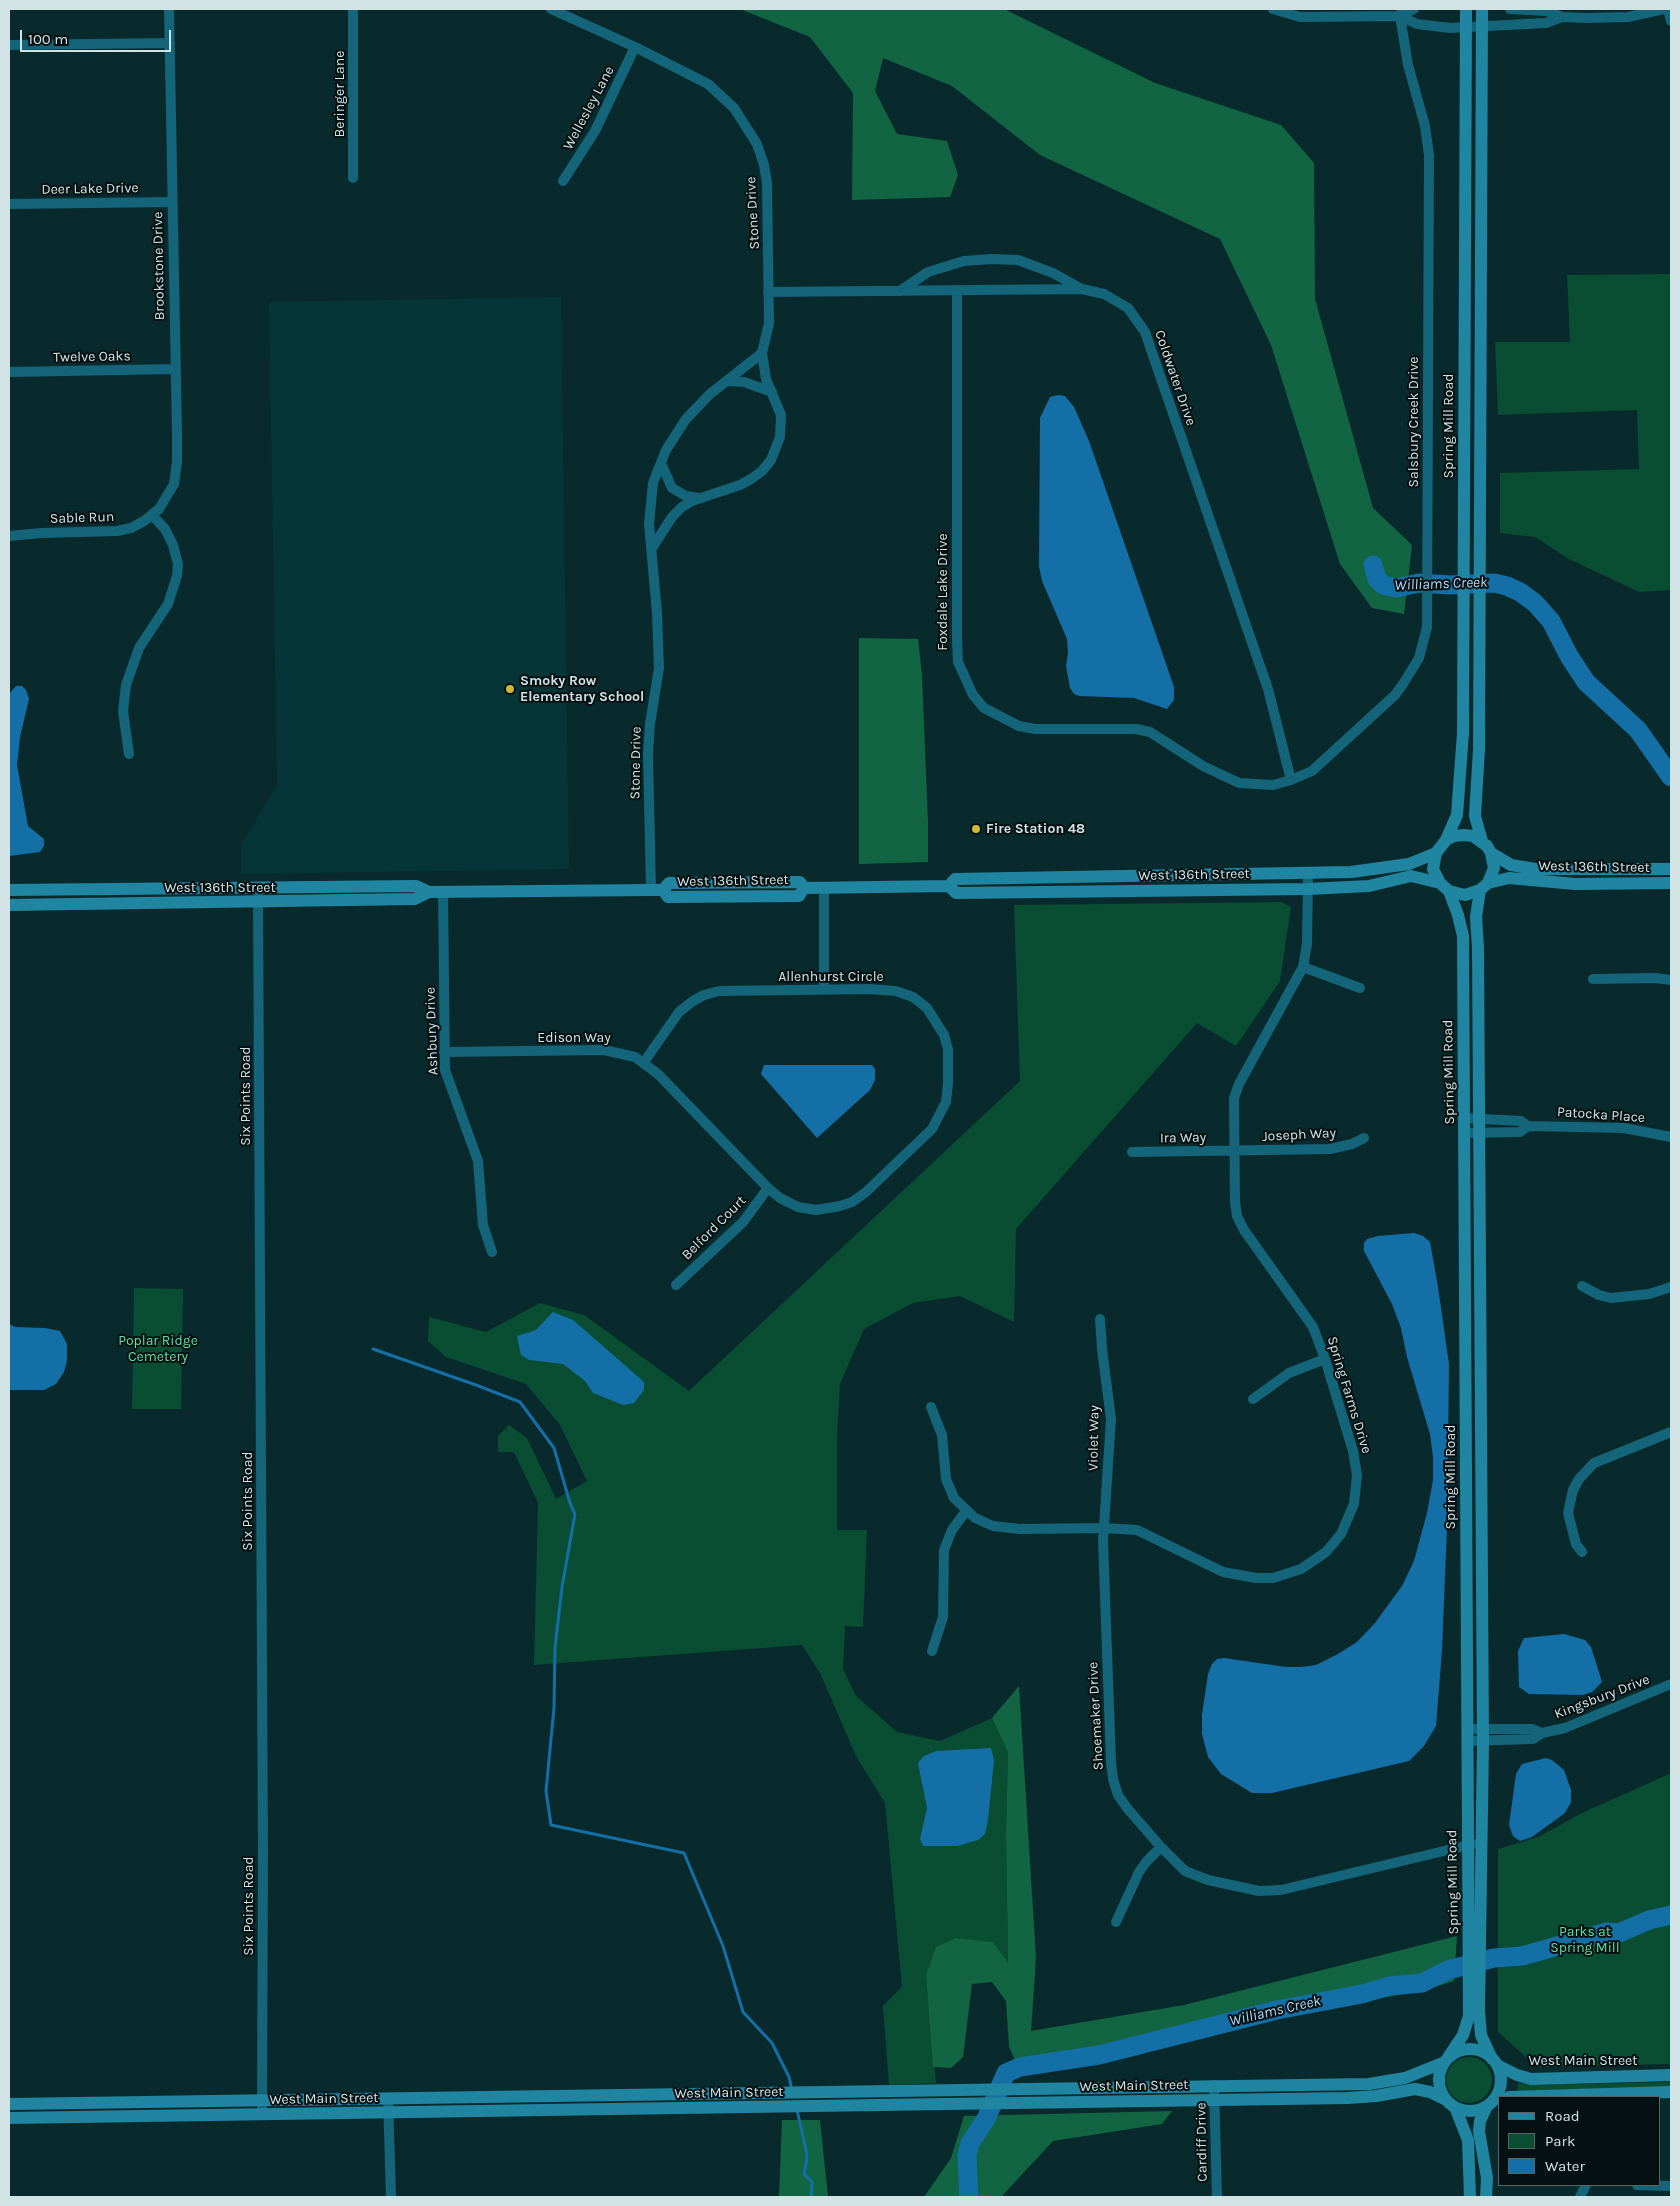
<!DOCTYPE html>
<html>
<head>
<meta charset="utf-8">
<style>
  body { margin:0 }
  #map { position:relative; width:1680px; height:2206px; overflow:hidden; background:#092a2c; font-family:Karla,sans-serif }
  canvas { display:block }
  .frame { position:absolute; inset:0; border:10px solid #d2e3e5; pointer-events:none }
  .legend { position:absolute; left:1498px; top:2096px; width:162px; height:90px; box-sizing:border-box; background:#041011; border:1px solid #566466; margin:0; padding:6px 9px; list-style:none; font-size:15px; color:#d2e3e5 }
  .legend li { display:flex; align-items:center; gap:10px; height:25px }
  .legend b { width:25px; border:1px solid #566466 }
  .scale { position:absolute; left:20px; top:30px; width:151px; height:22px; box-sizing:border-box; border:2px solid #d2e3e5; border-top:0; padding-left:6px; font-size:15px; line-height:18px; white-space:nowrap; color:#d2e3e5; -webkit-text-stroke:4px #041011; paint-order:stroke }
</style>
</head>
<body>
<div id="map">
<canvas width="1680" height="2206"></canvas>
<div class="frame"></div>
<ul class="legend">
<li><b style="height:6px;background:#2085a1"></b>Road</li>
<li><b style="height:14px;background:#094d32"></b>Park</li>
<li><b style="height:14px;background:#146fa7"></b>Water</li>
</ul>
<div class="scale">100 m</div>
</div>
<script>
const ctx = document.querySelector('canvas').getContext('2d');
ctx.lineJoin = 'round';
function fillPath(path, color) { ctx.fillStyle = color; ctx.fill(path, 'evenodd'); }
const poly = rows => new Path2D(rows.map(r => 'M' + r).join(''));
function strokePath(path, color, width, dash) { ctx.strokeStyle = color; ctx.lineWidth = width; ctx.lineCap = dash ? 'butt' : 'round'; ctx.setLineDash(dash || []); ctx.stroke(path); }
function label(font, color, halo, rows, align = 'center') {
  ctx.font = font + ' Karla,sans-serif'; ctx.lineWidth = 4; ctx.setLineDash([]); ctx.textBaseline = 'middle'; ctx.strokeStyle = halo; ctx.fillStyle = color; for (const [text, x, y, turn = 0] of rows) {
    ctx.save(); ctx.translate(x, y); ctx.rotate((+turn || 0) * Math.PI / 180); ctx.textAlign = isNaN(turn) ? turn : align; if (halo) ctx.strokeText(text, 0, 0); ctx.fillText(text, 0, 0); ctx.restore();
  }
}
fillPath(poly([
  [561,297,569,869,241,874,241,845,277,785,269,302]
]), '#063538');
fillPath(poly([
  [1671,274,1671,590,1639,592,1569,559,1535,537,1500,533,1500,473,1639,469,1637,410,1498,415,1495,342,1570,342,1567,275],
  [1281,902,1291,907,1280,981,1236,1046,1197,1023,1016,1229,1014,1322,960,1296,913,1303,864,1329,840,1384,837,1434,837,1530,867,1530,863,1627,845,1626,843,1669,856,1696,897,1732,940,1741,992,1718,1008,1753,1006,1832,1008,1964,926,1975,936,2083,889,2085,883,2006,902,1987,885,1803,856,1756,821,1675,802,1645,534,1665,538,1503,514,1452,498,1452,498,1436,509,1425,527,1438,556,1499,587,1481,560,1425,526,1384,446,1357,428,1341,429,1317,486,1332,540,1303,584,1315,689,1391,1020,1081,1014,905],
  [134,1288,183,1289,181,1409,132,1409],
  [1671,1773,1671,2064,1537,2067,1498,2032,1498,1849,1538,1837,1582,1813],
  '1446 2080a23 23 0 1 1 46 0a23 23 0 1 1-46 0Z',
  [1671,2082,1671,2087,1518,2091,1518,2083,1533,2085]
]), '#094d32');
fillPath(poly([
  [740,9,1004,9,1155,83,1281,125,1314,163,1315,299,1373,508,1412,545,1404,614,1372,608,1340,564,1271,345,1220,239,1040,155,952,86,883,58,875,91,897,134,947,141,958,175,950,197,852,200,853,93,810,37],
  [859,638,918,639,922,675,928,822,928,862,859,864],
  [1019,1686,1036,1958,1031,2031,1184,2005,1457,1936,1454,1981,1422,1991,1310,2010,1094,2064,1027,2073,1014,2058,1009,2047,1006,2001,992,1982,972,1984,963,2057,951,2068,933,2067,926,1975,936,1947,956,1938,993,1942,1008,1963,1006,1832,1008,1753,992,1718],
  [1172,2111,1162,2124,1053,2141,1001,2197,924,2197,951,2158,964,2116],
  [782,2120,820,2120,828,2197,779,2197]
]), '#126543');
fillPath(poly([
  [1058,395,1065,396,1074,407,1089,441,1174,687,1174,700,1167,709,1134,698,1079,696,1074,694,1070,688,1066,666,1068,653,1067,639,1042,581,1039,566,1040,418,1050,397],
  [16,686,22,686,26,690,29,699,20,737,17,765,28,826,44,839,44,846,40,852,9,856,9,694],
  [764,1065,872,1065,875,1069,875,1080,870,1090,817,1138,761,1074],
  [1414,1233,1423,1236,1430,1242,1438,1287,1449,1364,1447,1527,1442,1650,1436,1726,1424,1746,1409,1761,1272,1793,1252,1793,1221,1774,1208,1757,1202,1734,1202,1715,1208,1674,1212,1664,1217,1659,1224,1658,1286,1667,1301,1667,1316,1665,1338,1654,1357,1642,1375,1623,1402,1586,1414,1561,1427,1513,1433,1480,1433,1457,1430,1434,1407,1357,1401,1328,1392,1304,1364,1251,1364,1243,1367,1239,1378,1236],
  [553,1312,573,1320,644,1382,644,1390,634,1403,623,1405,593,1393,585,1381,563,1364,529,1360,521,1355,517,1336,536,1330],
  [9,1324,15,1327,45,1328,60,1331,67,1344,67,1360,64,1372,56,1384,44,1390,9,1390],
  [1564,1634,1585,1640,1591,1647,1602,1682,1592,1692,1583,1695,1529,1694,1519,1687,1518,1651,1524,1638],
  [991,1748,994,1760,988,1820,985,1834,978,1840,957,1846,923,1846,920,1839,927,1808,918,1763,924,1756,936,1751],
  [1546,1758,1552,1760,1564,1770,1571,1790,1571,1802,1565,1813,1532,1837,1520,1841,1513,1836,1509,1825,1516,1774,1522,1764]
]), '#146fa7');
strokePath(poly([
  [373,1349,476,1385,520,1402,554,1448,570,1503,575,1514,562,1587,555,1648,554,1708,546,1791,551,1825,684,1853,723,1946,743,2012,772,2043,789,2077,792,2090],
  [797,2110,806,2150,807,2159,804,2174,812,2182,811,2197]
]), '#146fa7', 3);
strokePath(poly([
  [1373,565,1377,579,1383,585,1396,588,1419,583,1450,585,1494,583,1507,586,1520,592,1535,603,1551,621,1569,656,1586,682,1638,730,1671,777],
  [969,2197,967,2156,970,2143,986,2119,1006,2073,1020,2067,1099,2055,1277,2010,1362,1994,1389,1986,1422,1983,1448,1970,1494,1958,1522,1956,1607,1932,1619,1933,1649,1920,1671,1915]
]), '#146fa7', 19);
strokePath(poly([
  [353,9,353,178],
  [551,9,635,47,708,84,734,108,757,144,764,165,767,183,769,323,762,353,766,379,781,415,780,437,771,460,762,471,751,479,740,485,692,501,682,507,672,517,652,548],
  [1273,9,1300,17,1400,16,1417,24,1450,28,1546,23,1562,17],
  [1510,9,1547,11,1562,17,1586,18,1628,17,1664,9],
  [1668,9,1671,21],
  [1400,16,1414,9],
  [9,45,170,43],
  [563,181,595,131,635,47],
  [9,204,172,202],
  [900,291,928,272,964,261,992,259,1018,260,1053,273,1080,288],
  [957,291,957,640,958,662,973,695,984,708,1019,726,1035,729,1136,729,1150,732,1203,766,1239,783,1273,785,1291,780,1312,771,1395,695,1403,684,1419,658,1427,627,1429,155,1425,126,1408,65,1400,16,1402,9],
  [768,292,1082,289,1104,294,1128,308,1145,332,1268,689,1291,780],
  [9,372,175,369],
  [727,381,744,382,772,392],
  [661,463,672,488,686,496,699,498],
  [9,536,41,533,117,531,131,528,144,521,159,509,174,484,177,462,177,433,169,9],
  [129,754,123,711,126,685,139,648,168,604,177,576,178,564,173,545,165,529,152,515],
  [824,888,824,989],
  [651,890,648,753,650,724,659,668,657,613,649,524,653,483,666,450,686,419,710,394,762,353],
  [443,892,445,1070,478,1161,483,1225,492,1252],
  [258,894,263,1851,262,2115],
  [1303,967,1360,988],
  [1593,979,1655,978,1671,980],
  [444,1052,604,1050,635,1057,658,1074,768,1188,780,1198,798,1207,816,1210,840,1206,852,1202,866,1192,932,1129,946,1102,948,1083,948,1049,944,1035,927,1008,913,997,896,991,870,989,719,991,704,995,693,1001,679,1012,644,1062],
  [1464,1118,1521,1121,1528,1126,1624,1128,1671,1137],
  [1464,1133,1520,1132,1528,1126],
  [1132,1152,1330,1149,1352,1144,1364,1138],
  [676,1285,743,1222,768,1188],
  [1582,1286,1599,1295,1611,1298,1649,1294,1671,1287],
  [1100,1319,1102,1349,1111,1419,1103,1541,1111,1762,1113,1779,1118,1795,1127,1808,1161,1847,1185,1871,1208,1880,1259,1891,1281,1890,1473,1844],
  [1253,1399,1289,1373,1325,1359],
  [931,1407,942,1435,946,1479,954,1498,975,1518,993,1526,1020,1529,1103,1528,1137,1530,1223,1572,1256,1578,1273,1578,1301,1569,1326,1552,1341,1534,1354,1504,1357,1475,1353,1451,1325,1359,1313,1327,1244,1230,1237,1216,1235,1202,1234,1098,1239,1084,1303,967,1307,944,1308,874],
  [1582,1552,1576,1544,1568,1513,1573,1490,1579,1479,1594,1463,1671,1432],
  [932,1651,943,1617,944,1550,952,1530,966,1511],
  [1467,1729,1532,1729,1542,1733],
  [1467,1741,1533,1739,1542,1733,1565,1728,1671,1684],
  [1116,1922,1139,1872,1146,1862,1161,1847],
  [1214,2085,1217,2197],
  [388,2098,391,2197],
  [1637,2185,1671,2186],
  [1580,2197,1586,2185]
]), '#14647a', 10);
strokePath(poly([
  [1446,840,1454,836,1464,835,1473,836,1487,846,1491,853,1494,868,1488,883,1480,890,1465,895,1449,891,1440,883,1433,869,1436,853,1446,840,1457,815,1463,733,1466,9],
  [1482,841,1475,816,1479,749,1482,9],
  [1491,853,1511,865,1535,869,1671,869],
  [1488,883,1509,878,1575,884,1671,883],
  [949,886,955,879,1351,872,1409,864,1436,853],
  [804,888,949,886,956,893,1308,889,1369,886,1411,876,1440,883],
  [9,890,416,886,429,892,651,890,663,890,669,883,800,882,804,888],
  [663,890,668,897,799,896,804,888],
  [1480,890,1476,917,1478,948,1483,1742,1479,2011,1481,2035,1492,2059],
  [9,905,415,899,429,892],
  '1439 2080a31 31 0 1 1 62 0a31 31 0 1 1-62 0Z',
  [1447,2059,1463,2035,1469,2016,1463,936,1458,915,1449,891],
  [1497,2065,1517,2075,1531,2079,1671,2075],
  [1509,2097,1671,2092],
  [9,2104,1369,2084,1405,2078,1445,2062],
  [1455,2107,1468,2140,1470,2197],
  [9,2118,1348,2098,1376,2096,1415,2089,1430,2092,1446,2100],
  [1486,2197,1487,2178,1479,2131,1480,2121,1487,2106]
]), '#2085a1', 12);
for (const [x, y, r, color] of [
  [510,689,5,"#d0b736"],
  [976,829,5,"#d0b736"]
]) { const dot = new Path2D(); dot.arc(x, y, r, 0, 2 * Math.PI); ctx.fillStyle = color; ctx.fill(dot); strokePath(dot, '#041011', 2); }
label('14px', '#d2e3e5', '#041011', [
  ["Beringer Lane",340,94,-90],
  ["Wellesley Lane",589,108,-62],
  ["Deer Lake Drive",90,189,-1],
  ["Stone Drive",753,213,-93],
  ["Brookstone Drive",159,266,-91],
  ["Twelve Oaks",92,357,-1],
  ["Coldwater Drive",1175,378,71],
  ["Salsbury Creek Drive",1414,422,-90],
  ["Spring Mill Road",1449,426,-90],
  ["Sable Run",82,518,-2],
  ["Foxdale Lake Drive",943,592,-90],
  ["Stone Drive",636,763,-89],
  ["West 136th Street",1594,867,1],
  ["West 136th Street",1194,875,-1],
  ["West 136th Street",733,881,-1],
  ["West 136th Street",220,888],
  ["Allenhurst Circle",831,977],
  ["Ashbury Drive",432,1031,-92],
  ["Edison Way",574,1038],
  ["Spring Mill Road",1449,1072,-91],
  ["Six Points Road",246,1096,-90],
  ["Patocka Place",1601,1115,4],
  ["Joseph Way",1299,1135,-3],
  ["Ira Way",1183,1138,-1],
  ["Belford Court",714,1228,-45],
  ["Spring Farms Drive",1349,1395,73],
  ["Violet Way",1094,1438,-89],
  ["Spring Mill Road",1451,1477,-90],
  ["Six Points Road",248,1501,-90],
  ["Kingsbury Drive",1602,1697,-21],
  ["Shoemaker Drive",1096,1716,-93],
  ["Spring Mill Road",1453,1882,-91],
  ["Six Points Road",249,1906,-90],
  ["West Main Street",1583,2061],
  ["West Main Street",1134,2086,-1],
  ["West Main Street",729,2093,-1],
  ["West Main Street",324,2099,-1],
  ["Cardiff Drive",1202,2142,-91]
]);
label('bold 14px', '#d2e3e5', '#041011', [
  ["Smoky Row",520,681],
  ["Elementary School",520,697],
  ["Fire Station 48",986,829]
], 'left');
label('14px', '#5ce2a4', '#041011', [
  ["Poplar Ridge",158,1341],
  ["Cemetery",158,1357],
  ["Parks at",1585,1932],
  ["Spring Mill",1585,1948]
]);
label('italic 15px', '#b1d8f7', '#041011', [
  ["Williams Creek",1441,584,-2],
  ["Williams Creek",1275,2011,-13]
]);
</script>
</body>
</html>
